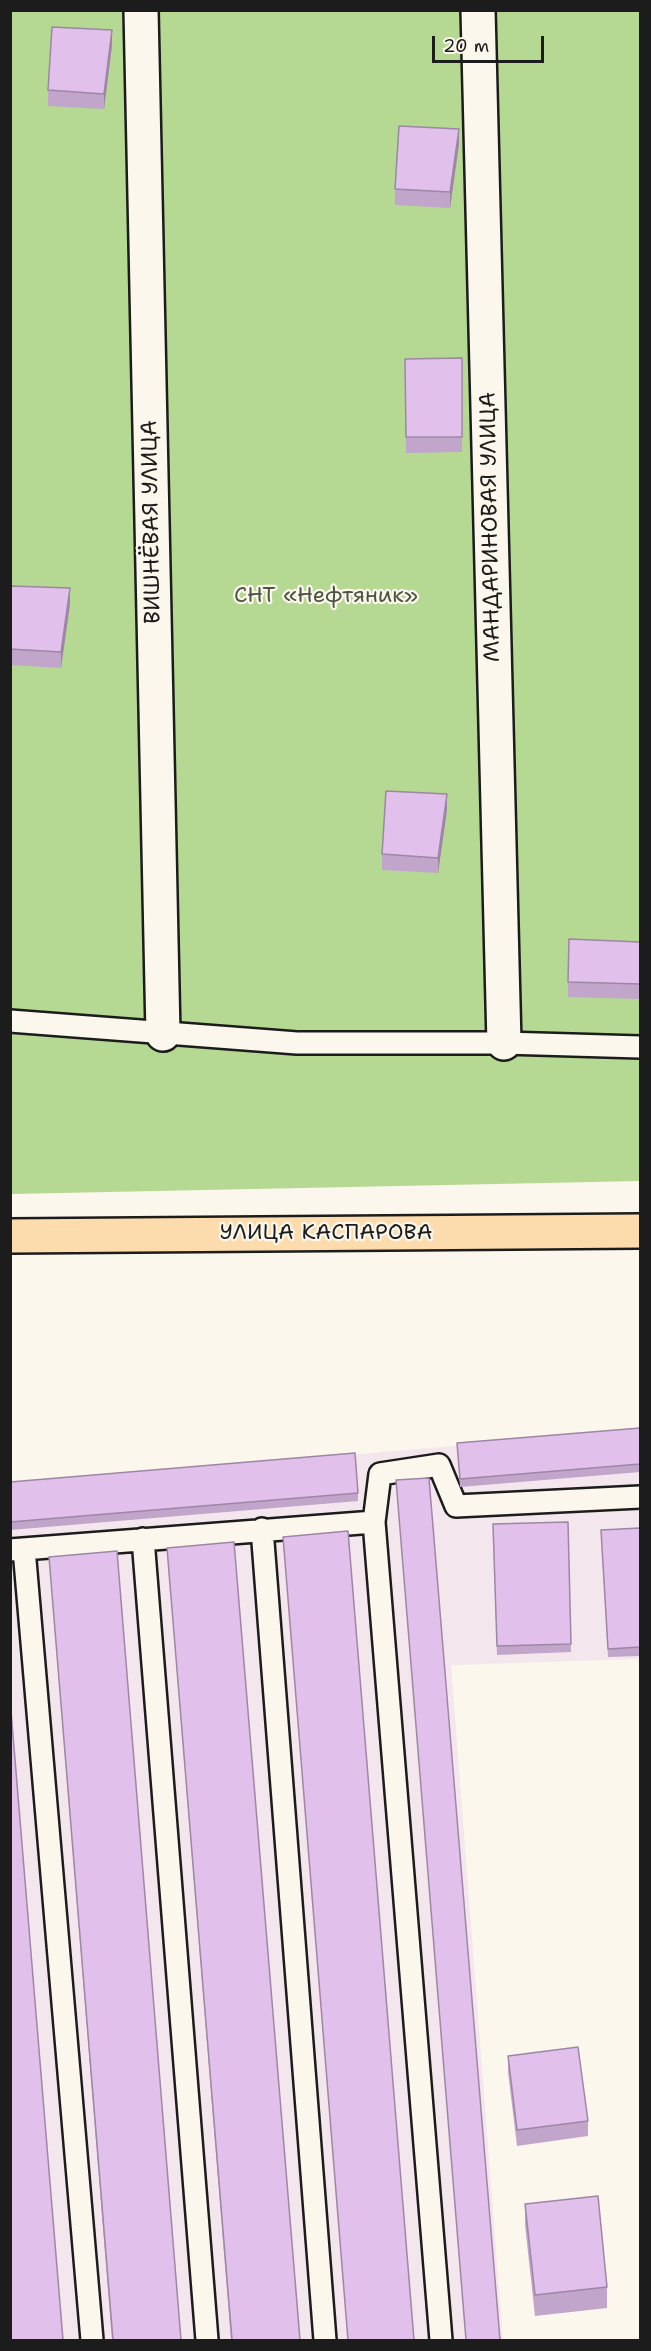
<!DOCTYPE html>
<html>
<head>
<meta charset="utf-8">
<style>
  body { margin:0 }
  #map { position:relative; width:651px; height:2351px; overflow:hidden; background:#fbf7ec; font-family:"Shantell Sans",sans-serif }
  canvas { display:block }
  .frame { position:absolute; inset:0; border:12px solid #1c1c1c; pointer-events:none }
  .scale { position:absolute; left:432px; top:36px; width:112px; height:27px; box-sizing:border-box; border:3px solid #1c1c1c; border-top:0; padding-left:8px; font-size:18px; line-height:21px; white-space:nowrap; color:#1c1c1c; -webkit-text-stroke:4px #fbf7ec; paint-order:stroke }
</style>
</head>
<body>
<div id="map">
<canvas width="651" height="2351"></canvas>
<div class="frame"></div>
<div class="scale">20 m</div>
</div>
<script>
const ctx = document.querySelector('canvas').getContext('2d');
ctx.lineJoin = 'round';
function fillPath(path, color) { ctx.fillStyle = color; ctx.fill(path, 'evenodd'); }
const poly = rows => new Path2D(rows.map(r => 'M' + r).join(''));
function strokePath(path, color, width, dash) { ctx.strokeStyle = color; ctx.lineWidth = width; ctx.lineCap = dash ? 'butt' : 'round'; ctx.setLineDash(dash || []); ctx.stroke(path); }
function label(font, color, halo, rows, align = 'center') {
  ctx.font = font + ' "Shantell Sans",sans-serif'; ctx.lineWidth = 4.5; ctx.setLineDash([]); ctx.textBaseline = 'middle'; ctx.strokeStyle = halo; ctx.fillStyle = color; for (const [text, x, y, turn = 0] of rows) {
    ctx.save(); ctx.translate(x, y); ctx.rotate((+turn || 0) * Math.PI / 180); ctx.textAlign = isNaN(turn) ? turn : align; if (halo) ctx.strokeText(text, 0, 0); ctx.fillText(text, 0, 0); ctx.restore();
  }
}
fillPath(poly([
  [640,1430,640,1659,451,1665,503,2340,11,2340,11,1484]
]), '#f3e6ec');
fillPath(poly([
  [10,11,640,11,640,1181,11,1194]
]), '#b5d892');
const service = poly([
  [10,1021,297,1043,504,1043,640,1047],
  [262,1529,325,2340],
  [143,1539,207,2340],
  [24,1549,92,2340],
  [10,1550,374,1522],
  [441,2340,374,1522,380,1474,439,1465,456,1506,640,1497]
]);
const minor = poly([
  [141,10,163,1034],
  [478,10,504,1043]
]);
const primary = poly([
  [10,1236,640,1231]
]);
strokePath(service, '#1c1c1c', 26);
strokePath(minor, '#1c1c1c', 38);
strokePath(primary, '#1c1c1c', 38);
strokePath(service, '#fbf7ec', 21);
strokePath(minor, '#fbf7ec', 33);
strokePath(primary, '#fcdcac', 33);
fillPath(poly([
  [112,45,104,109,48,106,48,90],
  [459,144,450,208,395,205,395,189],
  [462,358,462,452,406,453,405,359],
  [10,586,70,604,61,668,10,665],
  [447,810,438,873,382,870,382,854],
  [640,942,640,999,568,997,568,982],
  [640,1428,640,1472,460,1487,457,1443],
  [396,1480,500,2340,466,2340],
  [10,1482,358,1493,358,1501,10,1530],
  [568,1522,571,1652,497,1655,493,1524],
  [640,1528,640,1656,608,1657,601,1530],
  [283,1537,414,2340,348,2340],
  [167,1548,300,2340,231,2340],
  [49,1557,181,2340,112,2340],
  [508,2056,588,2121,588,2136,517,2146,508,2072],
  [525,2204,607,2287,607,2308,535,2316,525,2225]
]), '#c2a5cb');
fillPath(poly([
  [112,30,112,45,104,109,104,94],
  [459,129,459,144,450,208,450,192],
  [70,588,70,604,61,668,61,652],
  [447,794,447,810,438,873,438,858]
]), '#9e86a5');
const building = poly([
  [52,27,112,30,104,94,48,90,52,27],
  [399,126,459,129,450,192,395,189,399,126],
  [462,358,462,437,406,437,405,359,462,358],
  [10,586,70,588,61,652,10,649,10,586],
  [386,791,447,794,438,858,382,854,386,791],
  [569,939,640,942,640,984,568,982,569,939],
  [640,1428,640,1464,460,1479,457,1443,640,1428],
  [355,1453,358,1493,10,1522,10,1482,355,1453],
  [429,1478,500,2340,466,2340,396,1480,429,1478],
  [568,1522,571,1644,497,1646,493,1524,568,1522],
  [640,1528,640,1647,608,1649,601,1530,640,1528],
  [348,1531,414,2340,348,2340,283,1537,348,1531],
  [234,1542,300,2340,232,2340,167,1548,234,1542],
  [117,1551,181,2340,113,2340,49,1557,117,1551],
  [10,1699,63,2340,10,2340,10,1699],
  [578,2047,588,2121,517,2130,508,2056,578,2047],
  [598,2196,607,2287,535,2295,525,2204,598,2196]
]);
fillPath(building, '#e1c0ec');
strokePath(building, '#9e86a5', 1.5);
label('22px', '#1c1c1c', '#fbf7ec', [
  ["ВИШНЁВАЯ УЛИЦА",152,522,-91],
  ["МАНДАРИНОВАЯ УЛИЦА",491,527,-91],
  ["УЛИЦА КАСПАРОВА",326,1233]
]);
label('22px', '#4a543f', '#fbf7ec', [
  ["СНТ «Нефтяник»",326,596]
]);
</script>
</body>
</html>
